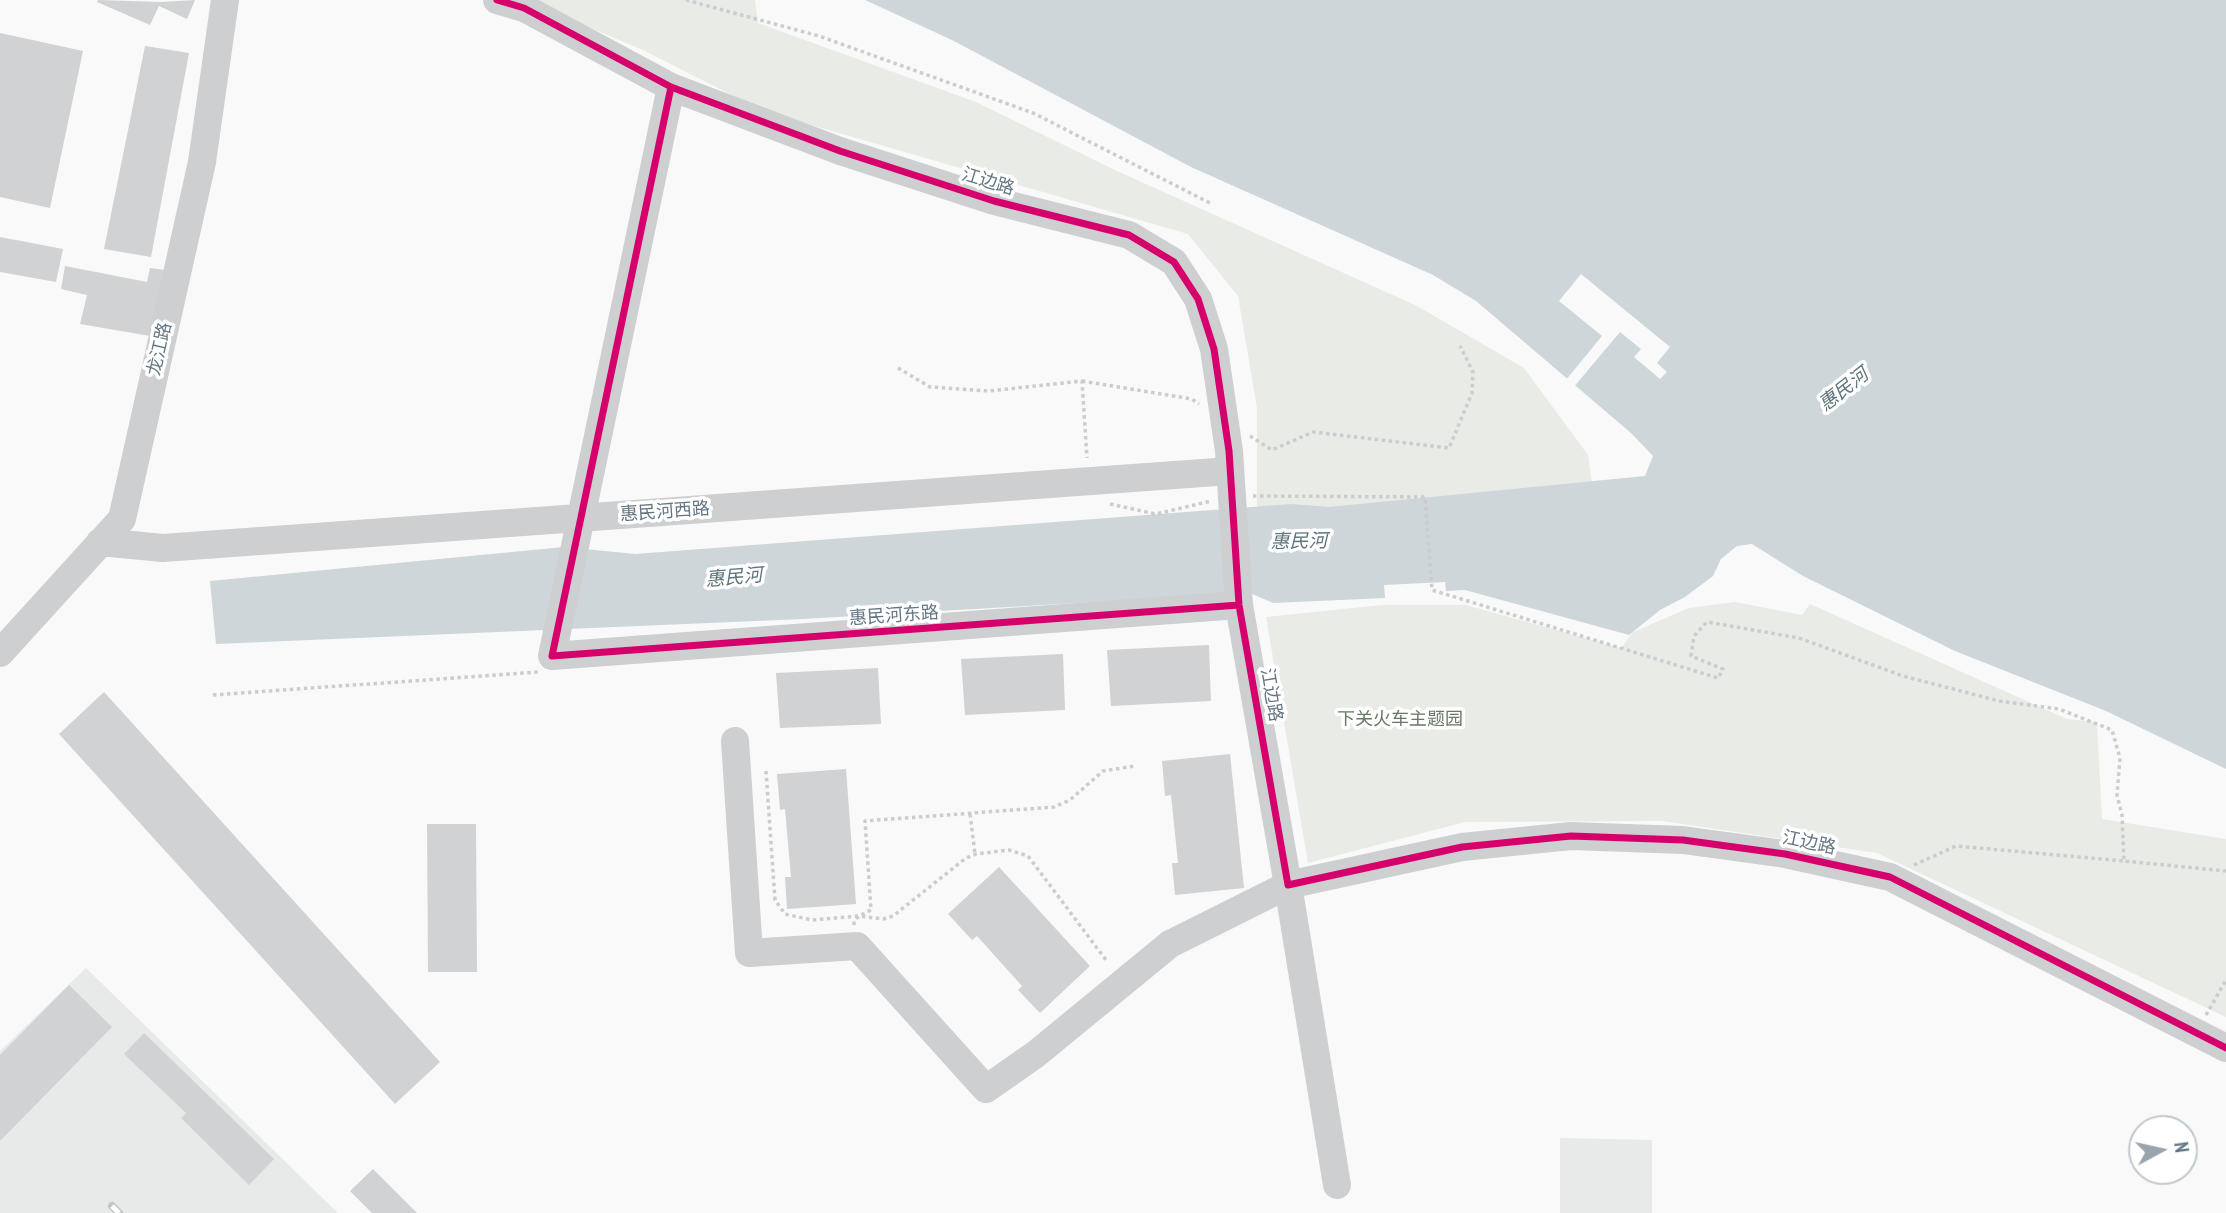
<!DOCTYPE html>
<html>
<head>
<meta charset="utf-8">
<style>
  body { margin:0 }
  #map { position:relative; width:2226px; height:1213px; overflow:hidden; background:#f9f9f9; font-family:"PT Sans Narrow",sans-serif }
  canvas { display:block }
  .north { position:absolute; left:2128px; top:1115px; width:70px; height:70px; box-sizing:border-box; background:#fff; border:2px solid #c1c8cd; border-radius:50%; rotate:82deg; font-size:19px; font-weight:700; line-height:28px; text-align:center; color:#657683 }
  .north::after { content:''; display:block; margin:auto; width:24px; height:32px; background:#99a4ac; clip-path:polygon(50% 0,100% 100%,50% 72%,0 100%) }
</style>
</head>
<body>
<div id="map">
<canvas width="2226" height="1213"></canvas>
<div class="north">N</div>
</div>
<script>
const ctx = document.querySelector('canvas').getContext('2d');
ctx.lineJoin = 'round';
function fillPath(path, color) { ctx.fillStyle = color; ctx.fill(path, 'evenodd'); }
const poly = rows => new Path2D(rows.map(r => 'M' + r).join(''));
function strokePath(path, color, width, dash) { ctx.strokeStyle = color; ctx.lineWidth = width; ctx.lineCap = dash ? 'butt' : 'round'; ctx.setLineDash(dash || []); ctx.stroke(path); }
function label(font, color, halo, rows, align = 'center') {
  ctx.font = font + ' "PT Sans Narrow","Noto Sans SC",sans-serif'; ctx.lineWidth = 7; ctx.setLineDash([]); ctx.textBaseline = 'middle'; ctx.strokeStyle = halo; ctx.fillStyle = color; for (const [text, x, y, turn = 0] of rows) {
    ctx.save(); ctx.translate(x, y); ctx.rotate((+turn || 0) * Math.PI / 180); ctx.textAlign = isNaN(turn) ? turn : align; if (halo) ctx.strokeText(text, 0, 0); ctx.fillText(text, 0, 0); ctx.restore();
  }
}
fillPath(poly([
  [86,968,338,1213,0,1213,0,1051],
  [1560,1138,1652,1140,1652,1213,1560,1213]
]), '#e8e9e9');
fillPath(poly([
  [524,0,755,0,758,23,976,102,1117,171,1417,306,1524,368,1588,455,1592,485,1257,518,1257,408,1238,296,1188,234,763,111,643,50],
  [1735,602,1802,615,1810,604,2067,719,2097,722,2102,819,2226,839,2226,1017,1877,853,1662,821,1465,822,1308,863,1266,617,1382,605,1466,605,1621,648,1633,632,1689,608]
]), '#e8ebe6');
fillPath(poly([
  [865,0,2226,0,2226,769,2106,711,1955,651,1803,576,1752,544,1737,546,1721,559,1713,576,1685,597,1660,610,1629,635,1465,590,1446,591,1445,582,1384,585,1385,598,1273,603,1250,593,803,619,216,644,210,581,564,547,635,554,1291,504,1329,507,1645,476,1653,456,1631,433,1476,301,1433,275,1191,167,952,40]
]), '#ced6d9');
fillPath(poly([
  [1581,274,1670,347,1657,363,1667,372,1660,379,1634,357,1641,349,1620,332,1573,388,1565,381,1602,336,1559,301]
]), '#f9f9f9');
fillPath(poly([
  [98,0,161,2,195,0,187,19,159,6,150,25,97,2],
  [0,33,83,51,50,208,0,197],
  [145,46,189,53,151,257,104,249],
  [0,237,63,249,56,282,0,272],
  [65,266,147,282,150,268,165,270,150,336,80,324,87,295,61,289],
  [1209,645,1211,701,1111,706,1107,650],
  [1063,654,1065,710,965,715,961,659],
  [878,668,881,724,780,728,776,673],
  [104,692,440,1062,395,1104,59,734],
  [1230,754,1244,888,1175,895,1172,863,1178,863,1171,795,1165,796,1162,761],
  [846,769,856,904,787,909,785,877,791,877,785,809,780,810,777,774],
  [427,824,476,824,477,972,428,972],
  [999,867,1090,966,1040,1013,1018,990,1022,986,977,936,972,940,948,914],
  [69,985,112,1027,0,1141,0,1055],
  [144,1033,274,1159,249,1185,181,1118,186,1113,124,1054],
  [373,1169,417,1213,372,1213,350,1191]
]), '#d0d2d3');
strokePath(poly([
  [686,0,819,36,1033,113,1210,203],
  [898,368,930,387,989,391,1082,381,1087,458],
  [1082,381,1192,399,1199,404],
  [1250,436,1272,450,1313,432,1449,448,1472,393,1473,372,1460,346],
  [1253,496,1425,497,1432,590,1718,678,1723,669,1691,656,1694,636,1707,622,1799,638,1903,676,1999,701,2059,709,2112,730,2120,758,2117,795,2122,815,2124,861,2226,871],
  [1110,504,1156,514,1211,501],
  [213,695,538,672],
  [766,771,775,900,785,914,812,920,859,916,871,910,865,821,1054,807,1070,800,1103,771,1135,766],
  [970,814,975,854],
  [1914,865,1956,846,2124,861],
  [854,925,854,921,859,916,883,919,893,916,966,858,976,854,1009,850,1028,856,1106,960],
  [2206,1015,2226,980]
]), '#cbcccd', 3.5, [3.5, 3.5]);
strokePath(poly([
  [497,0,524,8,671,87,840,151,994,201,1129,235,1174,262,1198,299,1214,349,1229,451,1239,605,1288,885,1462,847,1571,836,1683,840,1785,854,1890,877,2226,1048],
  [671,87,552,656,1239,605],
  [100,542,163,548,1230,471],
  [0,653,122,519,202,162,225,0],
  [735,741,749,953,857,946,986,1089,1036,1054,1170,944,1288,885,1337,1185]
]), '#cecfd0', 28);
const rail = poly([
  [112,1206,119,1213]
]);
strokePath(rail, '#c3c5c6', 8);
strokePath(rail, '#fff', 5, [16]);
strokePath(poly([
  [497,0,524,8,671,87,840,151,994,201,1129,235,1174,262,1198,299,1214,349,1229,451,1239,605,1288,885,1462,847,1571,836,1683,840,1785,854,1890,877,2226,1048],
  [671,87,552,656,1239,605]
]), '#d6006c', 7);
label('18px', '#657683', '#fff', [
  ["江边路",988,182,17],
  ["龙江路",160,349,-77],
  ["惠民河西路",665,512,-4],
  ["惠民河东路",894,616,-4],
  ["江边路",1271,695,80],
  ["江边路",1809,843,12]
]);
label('18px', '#687a64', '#fff', [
  ["下关火车主题园",1400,720]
]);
label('italic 19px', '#60757c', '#fff', [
  ["惠民河",1844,390,-38],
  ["惠民河",1299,542,-1],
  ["惠民河",734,578,-5]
]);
</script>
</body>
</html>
